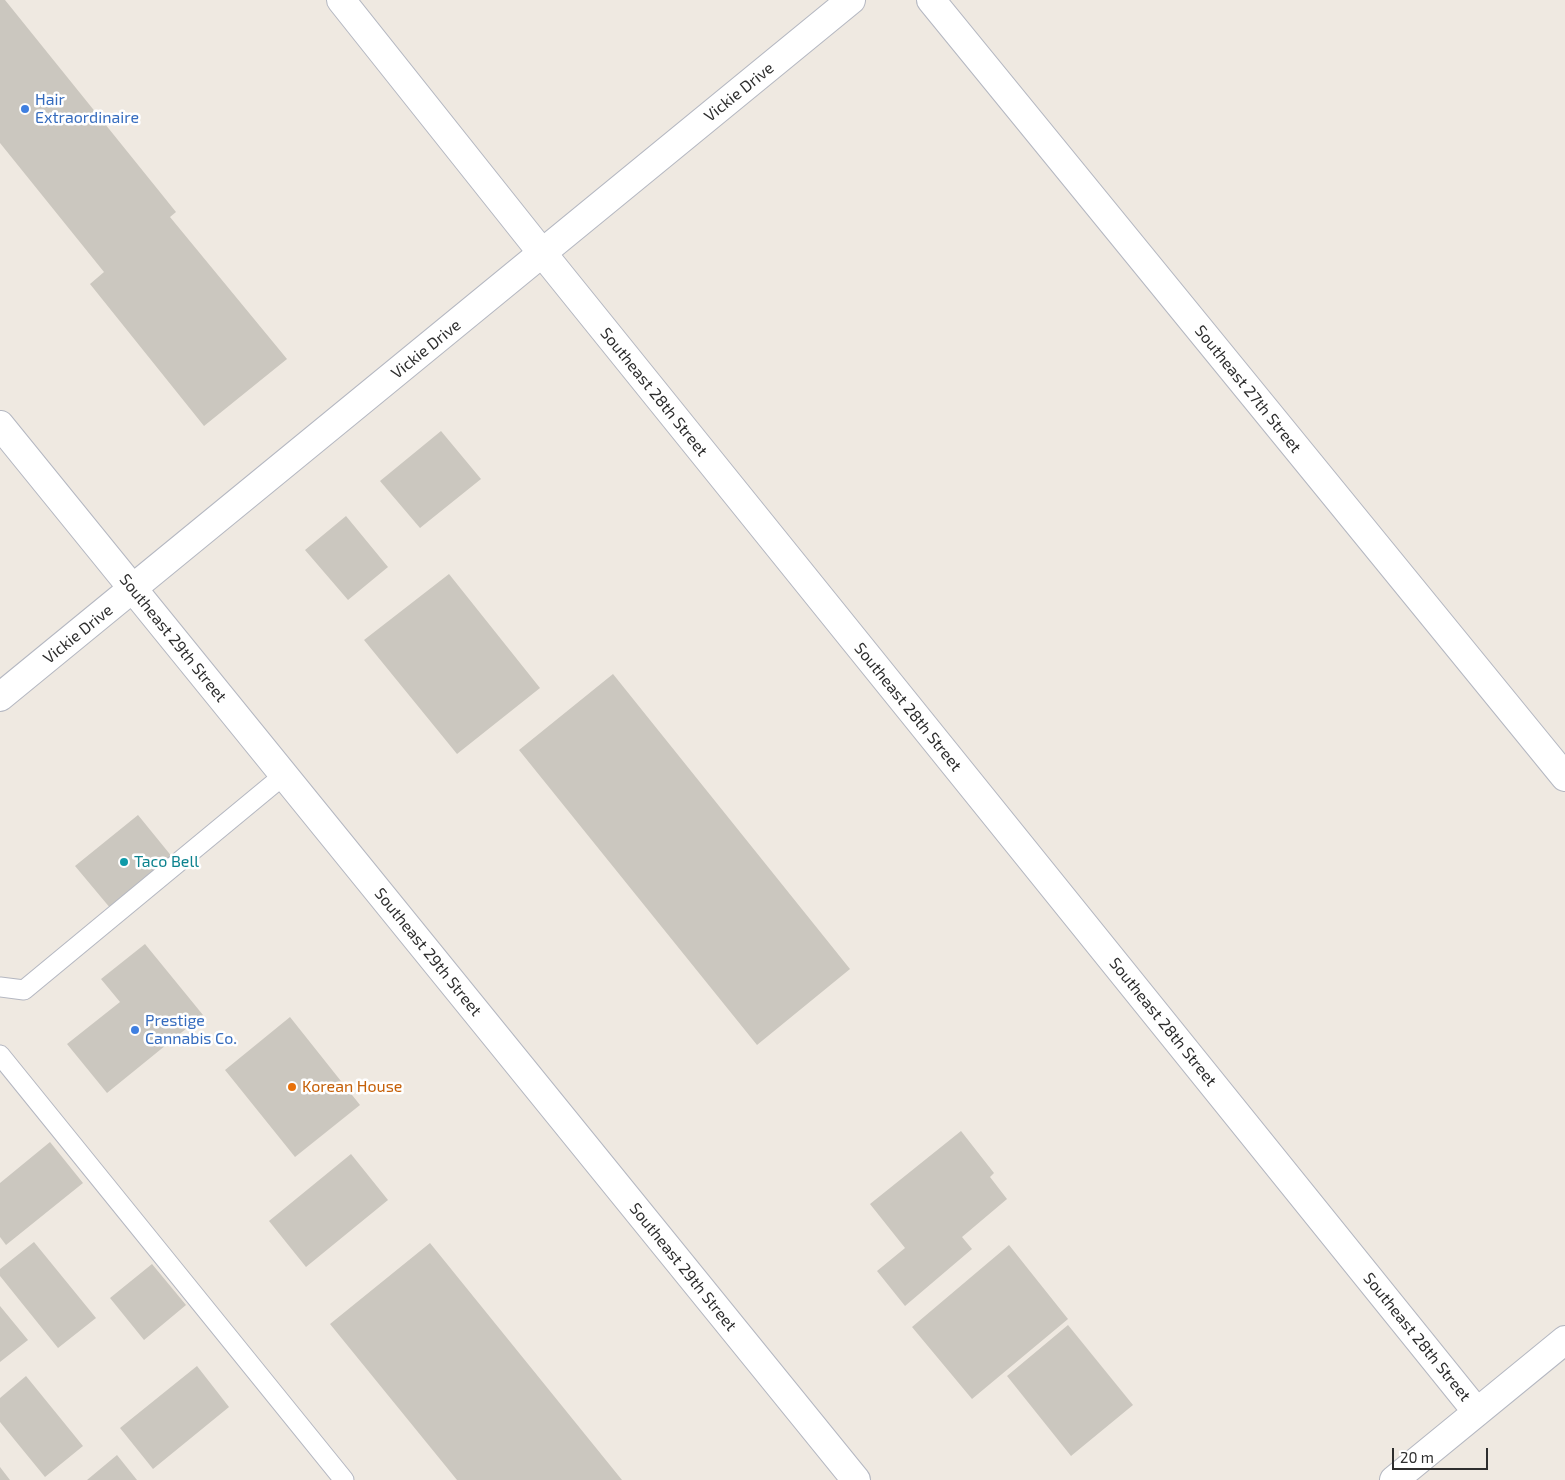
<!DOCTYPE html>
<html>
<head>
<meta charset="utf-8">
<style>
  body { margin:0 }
  #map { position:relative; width:1565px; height:1480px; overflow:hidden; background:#efe9e1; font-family:"Exo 2",sans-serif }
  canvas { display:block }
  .scale { position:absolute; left:1392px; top:1448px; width:96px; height:22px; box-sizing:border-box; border:2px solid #2e2e2e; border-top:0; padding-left:6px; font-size:15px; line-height:18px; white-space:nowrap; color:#2e2e2e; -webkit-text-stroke:4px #fff; paint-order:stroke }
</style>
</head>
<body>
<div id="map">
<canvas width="1565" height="1480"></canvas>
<div class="scale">20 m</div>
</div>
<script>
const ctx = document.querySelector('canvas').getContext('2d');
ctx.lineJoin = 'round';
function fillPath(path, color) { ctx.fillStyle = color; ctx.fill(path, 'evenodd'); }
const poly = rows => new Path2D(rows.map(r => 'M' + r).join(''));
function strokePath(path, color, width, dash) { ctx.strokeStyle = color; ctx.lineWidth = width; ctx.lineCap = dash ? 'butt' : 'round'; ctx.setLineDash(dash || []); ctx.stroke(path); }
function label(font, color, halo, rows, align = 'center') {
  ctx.font = font + ' "Exo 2",sans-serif'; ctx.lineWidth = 5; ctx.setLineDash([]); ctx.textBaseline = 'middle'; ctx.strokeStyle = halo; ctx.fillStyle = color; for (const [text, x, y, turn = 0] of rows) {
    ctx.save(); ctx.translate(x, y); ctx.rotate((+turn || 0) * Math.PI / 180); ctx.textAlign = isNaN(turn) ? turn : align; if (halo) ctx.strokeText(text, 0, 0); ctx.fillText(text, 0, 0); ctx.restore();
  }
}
fillPath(poly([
  [0,0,5,0,176,212,170,217,287,359,204,426,90,284,104,272,0,143],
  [441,431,481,479,420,528,380,481],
  [346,516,388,567,348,600,305,550],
  [449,574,540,688,457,754,364,640],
  [613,674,850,969,757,1045,519,750],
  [138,815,173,858,111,909,75,866],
  [145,944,203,1015,107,1093,67,1044,120,1002,101,979],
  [290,1017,360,1105,295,1157,225,1070],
  [961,1131,994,1173,990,1177,1007,1199,962,1237,972,1249,905,1306,877,1271,905,1248,870,1204],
  [50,1142,83,1183,6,1245,0,1237,0,1183],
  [351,1154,388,1200,306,1267,269,1221],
  [34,1242,96,1318,58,1348,0,1276,0,1269],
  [430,1243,622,1480,457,1480,330,1324],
  [1009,1245,1068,1319,972,1399,912,1327],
  [152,1264,186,1305,144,1340,110,1298],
  [0,1306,28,1340,0,1362],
  [1068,1325,1133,1405,1071,1456,1007,1376],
  [197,1366,229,1407,153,1469,120,1428],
  [26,1376,83,1446,45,1477,0,1422,0,1398],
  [117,1455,137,1480,87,1480],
  [0,1467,10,1480,0,1480]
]), '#cbc7bf');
const lane = poly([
  [0,987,24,990,284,775],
  [0,1055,344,1480]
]);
const street = poly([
  [341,0,543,254,1477,1412],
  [931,0,1565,777],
  [1394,1480,1565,1340]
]);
const secondary = poly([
  [0,425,856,1480],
  [0,697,851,0]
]);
strokePath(lane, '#b4b7c1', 21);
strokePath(street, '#b4b7c1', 30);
strokePath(secondary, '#b4b7c1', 30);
strokePath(lane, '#fff', 19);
strokePath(street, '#fff', 28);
strokePath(secondary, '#fff', 28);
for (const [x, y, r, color] of [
  [25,109,5,"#3f7fe0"],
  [124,862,5,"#0f9aa8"],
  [135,1030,5,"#3f7fe0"],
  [292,1087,5,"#e8710a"]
]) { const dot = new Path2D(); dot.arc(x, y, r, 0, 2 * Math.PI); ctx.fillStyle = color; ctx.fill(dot); strokePath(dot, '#fff', 2); }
label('16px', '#2e2e2e', '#fff', [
  ["Vickie Drive",739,92,-39],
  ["Vickie Drive",426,349,-39],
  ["Southeast 27th Street",1248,389,51],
  ["Southeast 28th Street",654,392,51],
  ["Vickie Drive",78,634,-39],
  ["Southeast 29th Street",173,638,51],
  ["Southeast 28th Street",908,707,51],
  ["Southeast 29th Street",428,952,51],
  ["Southeast 28th Street",1163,1022,51],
  ["Southeast 29th Street",683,1267,51],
  ["Southeast 28th Street",1417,1337,51]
]);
label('16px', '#366cbe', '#fff', [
  ["Hair",35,100],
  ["Extraordinaire",35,118],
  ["Prestige",145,1021],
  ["Cannabis Co.",145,1039]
], 'left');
label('16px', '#0d838f', '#fff', [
  ["Taco Bell",134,862]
], 'left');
label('16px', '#c56008', '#fff', [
  ["Korean House",302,1087]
], 'left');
</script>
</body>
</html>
